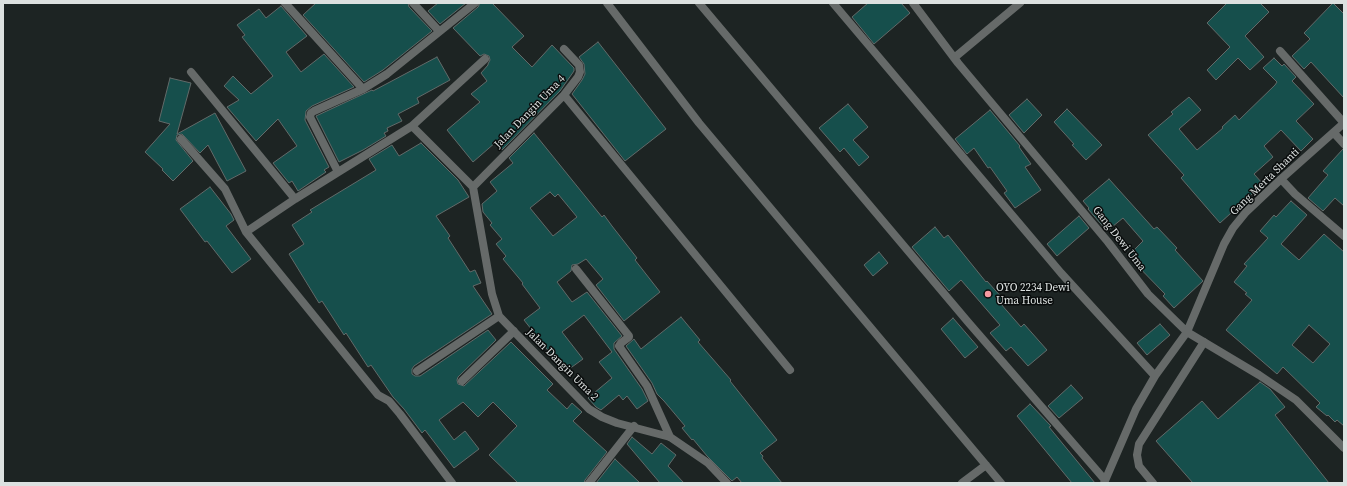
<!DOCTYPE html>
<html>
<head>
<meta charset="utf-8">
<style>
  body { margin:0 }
  #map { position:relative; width:1347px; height:486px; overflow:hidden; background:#1d2423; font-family:"Source Serif 4",serif }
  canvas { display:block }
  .frame { position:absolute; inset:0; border:4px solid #dce1e0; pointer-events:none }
</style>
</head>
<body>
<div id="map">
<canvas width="1347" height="486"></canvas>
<div class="frame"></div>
</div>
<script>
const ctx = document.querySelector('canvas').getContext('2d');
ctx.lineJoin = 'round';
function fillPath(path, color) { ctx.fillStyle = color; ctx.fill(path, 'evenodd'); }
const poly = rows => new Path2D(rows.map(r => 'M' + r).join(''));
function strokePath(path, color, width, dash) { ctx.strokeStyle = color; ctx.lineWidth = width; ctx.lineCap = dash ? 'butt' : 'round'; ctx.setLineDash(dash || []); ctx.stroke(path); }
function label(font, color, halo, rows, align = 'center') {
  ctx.font = font + ' "Source Serif 4",serif'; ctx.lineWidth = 3; ctx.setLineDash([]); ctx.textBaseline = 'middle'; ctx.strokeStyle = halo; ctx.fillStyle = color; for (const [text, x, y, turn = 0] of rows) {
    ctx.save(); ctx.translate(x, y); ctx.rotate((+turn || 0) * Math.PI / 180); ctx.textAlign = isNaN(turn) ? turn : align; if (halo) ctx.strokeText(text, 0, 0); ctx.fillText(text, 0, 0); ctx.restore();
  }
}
const building = poly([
  [316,3,408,3,409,7,432,31,383,70,364,82,303,15,316,3],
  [438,3,466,3,440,24,428,11,438,3],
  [480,3,492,3,524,36,512,47,532,67,552,45,574,68,574,71,560,91,502,150,496,142,473,162,447,130,480,102,471,94,487,81,481,73,488,65,488,64,490,60,489,56,484,54,480,56,453,28,478,7,480,3],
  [868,3,901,3,910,13,874,44,852,17,868,3],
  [1227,3,1260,3,1269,12,1245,36,1264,57,1250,70,1238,58,1216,80,1207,70,1230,47,1207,23,1227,3],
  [1333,3,1344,14,1344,98,1311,62,1304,69,1292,56,1310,39,1304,33,1333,3],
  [281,6,307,36,286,52,301,72,324,54,354,87,312,106,306,111,305,120,329,167,324,170,326,172,298,191,292,181,289,183,273,163,297,146,278,119,256,141,227,107,239,100,224,86,233,76,251,94,273,76,242,37,245,35,237,25,259,9,266,18,281,6],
  [598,42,666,129,625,161,572,94,582,80,585,74,584,64,579,57,598,42],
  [437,57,450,80,417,98,419,103,398,114,402,121,387,128,388,131,384,133,386,136,363,150,339,162,316,116,372,90,373,91,437,57],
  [1274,58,1282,66,1284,64,1296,77,1292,81,1314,104,1296,121,1313,139,1301,151,1281,130,1264,146,1273,157,1254,174,1263,184,1220,223,1181,178,1184,175,1148,135,1173,114,1171,112,1189,97,1201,110,1179,129,1197,150,1223,128,1222,127,1235,115,1239,120,1275,85,1277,82,1263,68,1274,58],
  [170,78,191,83,177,134,215,113,246,171,227,181,208,145,200,153,182,134,177,135,176,140,193,161,173,181,162,170,163,169,145,152,170,124,159,121,170,78],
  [1027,99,1042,115,1024,133,1009,115,1027,99],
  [848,104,868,127,853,140,869,157,859,166,844,148,840,152,819,128,848,104],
  [1067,109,1102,145,1086,160,1072,145,1074,144,1054,122,1067,109],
  [990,110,1020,146,1019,147,1031,164,1025,167,1041,190,1015,208,1004,193,1007,191,990,167,988,168,974,148,967,154,955,139,990,110],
  [534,133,602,217,604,215,612,226,637,258,635,260,660,292,624,321,596,285,603,279,586,259,578,264,572,265,571,271,557,282,572,302,587,292,622,336,614,343,614,349,642,389,648,401,637,409,627,396,623,400,619,395,601,410,596,407,588,398,612,378,599,362,612,352,584,315,562,332,583,359,565,372,524,320,540,308,522,284,523,283,503,259,506,256,496,244,502,239,490,225,492,223,483,212,482,204,497,191,490,182,513,163,509,158,534,133],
  [550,192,555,197,558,194,577,217,553,236,530,208,550,192],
  [421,143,458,180,469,197,436,216,450,236,448,238,470,272,475,270,481,283,473,286,492,314,414,366,412,369,412,374,415,376,420,376,488,330,496,340,458,377,457,380,458,384,464,386,511,342,553,384,547,390,567,409,572,403,582,412,573,421,607,452,585,480,584,483,518,483,489,455,517,426,493,402,478,417,463,402,439,420,454,440,465,431,479,449,454,468,425,430,422,433,404,409,393,397,371,365,368,367,346,333,344,335,322,301,319,303,289,254,304,244,292,225,312,212,310,210,376,170,369,159,392,145,399,156,421,143],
  [1343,149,1344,149,1344,206,1335,198,1323,211,1308,198,1328,175,1323,171,1343,149],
  [1109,179,1154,229,1157,227,1177,248,1175,250,1203,281,1174,308,1163,296,1165,294,1128,256,1143,241,1123,218,1107,231,1088,209,1089,208,1083,201,1109,179],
  [210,187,231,214,234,220,226,226,251,259,232,273,207,241,205,242,180,209,210,187],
  [1291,201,1307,215,1281,244,1299,260,1324,234,1344,252,1344,426,1337,420,1335,422,1328,415,1327,416,1316,407,1320,403,1283,367,1277,374,1226,330,1252,300,1245,294,1247,293,1234,282,1247,266,1244,264,1268,238,1260,231,1274,215,1276,217,1291,201],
  [1309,325,1330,344,1313,363,1292,345,1309,325],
  [1079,216,1089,228,1057,256,1047,244,1079,216],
  [935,227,944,238,948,235,986,282,987,281,1004,300,1000,303,1021,327,1024,324,1047,350,1028,366,1011,347,1006,351,990,333,1000,325,961,280,949,291,912,247,935,227],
  [879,252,888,263,873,276,864,265,879,252],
  [681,317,700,340,698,342,731,380,730,381,777,440,760,453,763,456,762,458,782,483,742,483,737,477,732,481,707,456,693,439,692,440,682,428,685,426,664,401,657,394,652,383,626,346,634,339,641,349,681,317],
  [953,318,978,347,965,358,941,329,953,318],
  [1160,324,1170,335,1147,355,1137,343,1160,324],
  [1260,382,1270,389,1285,407,1275,415,1329,483,1193,483,1156,441,1202,401,1218,419,1260,382],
  [1071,385,1083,398,1059,418,1048,406,1071,385],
  [1030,404,1051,426,1049,427,1095,483,1072,483,1017,416,1030,404],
  [632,437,652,454,661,443,676,455,668,466,684,483,660,483,627,444,632,437],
  [615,459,640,483,596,483,615,459]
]);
fillPath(building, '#164f4c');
strokePath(building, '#626a69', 1);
strokePath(poly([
  [589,483,634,426],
  [1153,483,1139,466,1137,455,1139,444,1204,342]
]), '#666a69', 8);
strokePath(poly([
  [285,3,363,89],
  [413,3,439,31],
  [607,3,699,123,1001,483],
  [699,3,968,322,1105,480],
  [833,3,1061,273,1155,376],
  [913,3,958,63,1108,242,1148,294,1187,332,1259,375,1296,400,1344,448],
  [1280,51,1344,123],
  [954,58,1020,3],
  [191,72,295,199],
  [564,95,790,370],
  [412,126,473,187],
  [1334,133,1344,144],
  [181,139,225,189,246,232,378,395,389,401,400,414,452,483],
  [338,172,310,117,311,113,314,111,363,89,387,74,475,3],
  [1281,179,1295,194,1344,236],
  [473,187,492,294,499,316,589,409,602,417,617,423,670,437,708,463,727,483],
  [473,187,564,95,578,77,580,72,579,65,564,49],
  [246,232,295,199,412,126,485,59],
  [576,269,629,336,629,337,621,343,619,346,647,386,670,437],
  [417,371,499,316],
  [462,381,514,331],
  [962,483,986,465],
  [1104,483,1136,409,1155,376,1187,332,1224,244,1233,228,1246,212,1281,179,1344,123]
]), '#666a69', 8);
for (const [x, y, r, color] of [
  [988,294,4,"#f49aa1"]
]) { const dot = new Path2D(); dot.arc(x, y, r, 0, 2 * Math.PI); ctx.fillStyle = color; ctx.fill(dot); strokePath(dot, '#090c0c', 1.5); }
label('11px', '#dce1e0', '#090c0c', [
  ["Jalan Dangin Uma 4",530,112,-46],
  ["Gang Merta Shanti",1265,182,-44],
  ["Gang Dewi Uma",1119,239,52],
  ["Jalan Dangin Uma 2",562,365,45]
]);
label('11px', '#dce1e0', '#090c0c', [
  ["OYO 2234 Dewi",996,288],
  ["Uma House",996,301]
], 'left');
</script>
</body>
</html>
